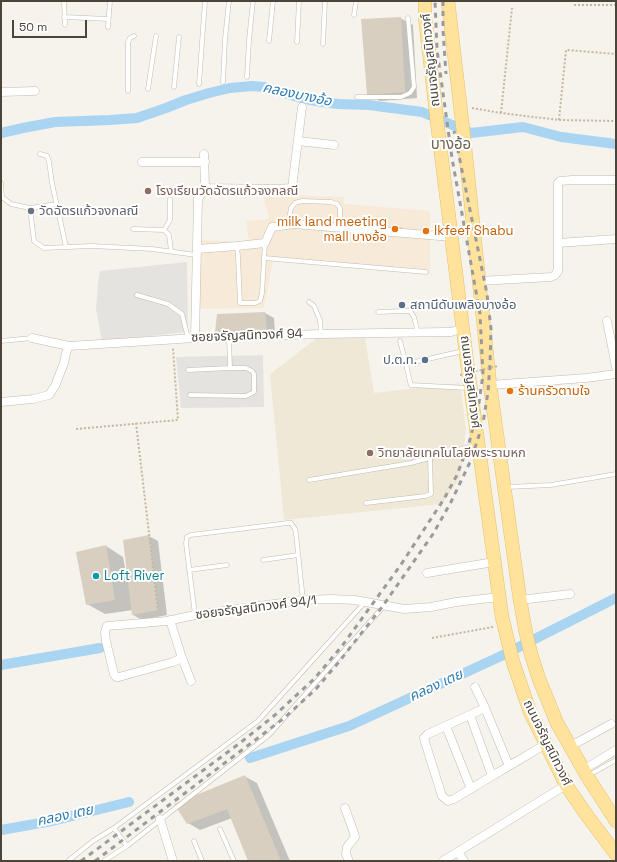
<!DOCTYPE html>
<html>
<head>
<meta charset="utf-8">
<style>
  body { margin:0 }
  #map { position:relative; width:617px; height:862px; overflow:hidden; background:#f6f3ec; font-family:"Space Grotesk",sans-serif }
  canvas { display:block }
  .frame { position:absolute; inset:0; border:2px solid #4b4439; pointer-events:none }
  .scale { position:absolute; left:12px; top:20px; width:75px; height:18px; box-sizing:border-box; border:2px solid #4b4439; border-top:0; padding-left:5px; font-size:12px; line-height:14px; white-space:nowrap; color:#4b4439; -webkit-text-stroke:3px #fff; paint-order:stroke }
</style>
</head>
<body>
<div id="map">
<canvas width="617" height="862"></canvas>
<div class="frame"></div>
<div class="scale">50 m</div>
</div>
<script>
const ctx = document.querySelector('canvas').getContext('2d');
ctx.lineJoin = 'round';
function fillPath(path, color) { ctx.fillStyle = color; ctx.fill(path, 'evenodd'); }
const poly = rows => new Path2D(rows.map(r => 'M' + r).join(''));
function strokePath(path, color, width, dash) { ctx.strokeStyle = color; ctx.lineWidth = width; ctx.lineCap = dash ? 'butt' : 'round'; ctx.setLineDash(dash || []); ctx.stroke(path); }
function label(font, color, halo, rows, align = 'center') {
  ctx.font = font + ' "Space Grotesk","Noto Sans Thai",sans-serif'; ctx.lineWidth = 4; ctx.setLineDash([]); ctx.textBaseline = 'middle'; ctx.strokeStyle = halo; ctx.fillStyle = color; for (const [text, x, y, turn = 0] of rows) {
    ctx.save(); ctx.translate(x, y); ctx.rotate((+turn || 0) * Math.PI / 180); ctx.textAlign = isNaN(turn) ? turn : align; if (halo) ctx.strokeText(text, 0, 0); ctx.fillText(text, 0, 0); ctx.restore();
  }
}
fillPath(poly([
  [263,194,344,197,344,204,430,211,430,274,273,261,264,308,196,309,199,240,249,242,246,221,269,219]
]), '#f7ead8');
fillPath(poly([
  [317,338,365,338,374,393,460,383,466,428,460,478,442,504,284,520,270,374]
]), '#efe8d6');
fillPath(poly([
  [187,262,188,332,102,341,96,309,98,283,100,271],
  [263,355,264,407,181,408,176,357]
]), '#e5e3e0');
fillPath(poly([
  [400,18,413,25,417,98,380,101,368,94],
  [392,227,400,227,403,229,391,232],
  [265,313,274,318,275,335,226,337,216,331],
  [149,536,158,541,167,615,142,620,133,615,133,610,105,614,87,604,106,546,123,557,127,578,129,578],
  [244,776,257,783,290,861,249,861,232,818,200,830,188,823]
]), '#0003');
strokePath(poly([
  [1,133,23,128,55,122,110,120,137,118,166,108,186,100,209,93,230,88,252,86,264,87,301,98,316,101,338,104,369,105,422,112,471,133,523,127,561,137,616,144],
  [1,665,100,648],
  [250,758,349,726,499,657,616,598],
  [1,830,52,821,129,802]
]), '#a9d4f2', 10);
fillPath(poly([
  [401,17,405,92,367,95,361,19],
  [265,312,267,331,215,332,217,314],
  [149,535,158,610,132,615,123,540],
  [106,545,115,600,86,605,76,552],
  [245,775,281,861,248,861,227,809,187,824,174,804]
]), '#d8cfc1');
const service = poly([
  [64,1,65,25],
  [354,15,356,1],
  [64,17,108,19],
  [108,27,110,1],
  [269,41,273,1],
  [297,42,299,1],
  [323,44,325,1],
  [247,77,249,40,253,1],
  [223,82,225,39,229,1],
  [199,84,205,1],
  [174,87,179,37],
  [148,89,156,36],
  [128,91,128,42,130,38,134,36],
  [357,97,401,97,410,93,414,87,408,18],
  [40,154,47,156,49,162,52,183,66,247],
  [1,183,2,197,11,204,30,208,34,241,44,248,92,246,152,249,196,255],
  [30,208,57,204],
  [288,225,291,208,295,203,302,201,331,202,337,204,340,208,340,227],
  [133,229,164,230,169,235,171,251],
  [164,230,170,220,170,199],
  [237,246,238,257,240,303,255,303,260,301,262,293,265,243],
  [264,258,426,272],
  [137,295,168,304,182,314,188,338],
  [309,302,314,306,320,320,321,334],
  [378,312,403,311,410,311,414,317,418,333],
  [1,341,32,338],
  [400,341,406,364,463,351],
  [406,364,410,382,411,385,468,388],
  [188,370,230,368],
  [190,395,246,396,254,392,254,374,252,371,246,368,230,368,229,337],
  [309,480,411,463,476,445],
  [507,487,551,485,616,474],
  [366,503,425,496,431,494,430,457],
  [263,560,298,555],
  [189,570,227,565],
  [195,615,186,543,187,537,191,535,288,523,291,523,295,529,296,534,303,600],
  [589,775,616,760],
  [114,828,127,846],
  [220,829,234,861],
  [194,841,202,861],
  [68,861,93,841,114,828,258,721,365,602],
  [104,861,127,846,269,735,384,606]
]);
const minor = poly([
  [1,92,35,91],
  [298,141,334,145],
  [142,162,205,162],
  [205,188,275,189,292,188,302,107],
  [180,190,202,193],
  [558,243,558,183,560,181,572,180,616,180],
  [197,249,237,246,265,243,272,227,294,224,452,237],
  [479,281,551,277,555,275,558,271,558,243,616,239],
  [607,321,616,367],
  [32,338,69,346,195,338,321,334,446,332,451,332,463,328],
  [195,338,198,199,205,188,204,154],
  [490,385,586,378,616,374],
  [1,402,33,399,49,395,55,386,64,363,66,353,69,346],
  [427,573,494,562],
  [520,600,570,594],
  [170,620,182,658,173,662,119,677,116,677,114,674,106,641,105,632,107,626,167,621,195,615,303,600,331,599,355,600,404,609,431,607,456,602,499,597],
  [182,658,191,681],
  [475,687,485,708],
  [470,715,492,776],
  [446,726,471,789],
  [569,747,611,724],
  [509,766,485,708,428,734,424,738,425,742,442,796,448,801,454,799,492,776,509,766,546,744],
  [583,770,616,750],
  [345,808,354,833,355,837,347,847,346,854,349,861],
  [160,819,173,861],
  [458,852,464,861],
  [443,861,566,785]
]);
const primary = poly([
  [425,1,425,17,438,129,467,362,502,617,513,662,530,712,566,785,588,817,616,854],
  [448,1,464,138,490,385,520,600,526,633,531,654,539,679,557,723,587,776,616,821]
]);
strokePath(service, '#c2bbae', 5);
strokePath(minor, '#c2bbae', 9);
strokePath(primary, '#e6c16a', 14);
strokePath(poly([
  [574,5,616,5],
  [472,108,501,113,559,120,616,121],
  [501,113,512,8],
  [559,120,566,50,567,50,616,54],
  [136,423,158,610],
  [76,429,178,420,173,348],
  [432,638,493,627]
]), '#c4b79f', 2, [2, 2]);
strokePath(service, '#fff', 4);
strokePath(minor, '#fff', 8);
strokePath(primary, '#ffe39c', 13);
strokePath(poly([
  [443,1,443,30,446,74],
  [81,861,240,743,275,715,314,679,342,646,400,566,444,499,457,475,469,443,478,409,483,375,480,314,452,158,437,50,435,1],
  [95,861,283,719,316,689,338,663,382,607,433,534,451,502,471,460,483,423,488,392,490,364,491,329,487,294,454,131]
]), '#9a9a9a', 3, [5, 5]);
strokePath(poly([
  [460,375,498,366]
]), '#c4b79f', 2, [2, 2]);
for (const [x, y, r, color] of [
  [148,191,4,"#8d6e63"],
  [31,211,4,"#6b7280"],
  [395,229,4,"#e8710a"],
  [426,231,4,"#e8710a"],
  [402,305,4,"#5c6f8a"],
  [425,360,4,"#5c6f8a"],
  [510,391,4,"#e8710a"],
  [370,453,4,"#8d6e63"],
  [96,576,4,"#0f9aa8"]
]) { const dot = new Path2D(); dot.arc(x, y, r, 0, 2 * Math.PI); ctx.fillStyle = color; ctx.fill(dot); strokePath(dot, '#fff', 1.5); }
label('13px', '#4b4439', '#fff', [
  ["ถนนจรัญสนิทวงศ์",431,60,-96],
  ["ซอยจรัญสนิทวงศ์ 94",247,336,-2],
  ["ถนนจรัญสนิทวงศ์",470,382,83],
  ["ซอยจรัญสนิทวงศ์ 94/1",256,608,-7],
  ["ถนนจรัญสนิทวงศ์",547,743,64]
]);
label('13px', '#785e54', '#fff', [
  ["โรงเรียนวัดฉัตรแก้วจงกลณี",156,191],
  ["วิทยาลัยเทคโนโลยีพระรามหก",378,453]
], 'left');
label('13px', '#5b616d', '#fff', [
  ["วัดฉัตรแก้วจงกลณี",39,211]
], 'left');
label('13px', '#c56008', '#fff', [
  ["milk land meeting",387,222,"right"],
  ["mall บางอ้อ",387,237,"right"],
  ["Ikfeef Shabu",434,231],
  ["ร้านครัวตามใจ",518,391]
], 'left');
label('13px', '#4e5e75', '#fff', [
  ["สถานีดับเพลิงบางอ้อ",410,305],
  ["ป.ต.ท.",417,360,"right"]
], 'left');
label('13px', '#0d838f', '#fff', [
  ["Loft River",104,576]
], 'left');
label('italic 14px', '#2e7ab2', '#fff', [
  ["คลองบางอ้อ",297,95,12],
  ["คลอง เตย",436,686,-25],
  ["คลอง เตย",65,816,-12]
]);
label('15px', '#6e6250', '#fff', [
  ["บางอ้อ",451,145]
]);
</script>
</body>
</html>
